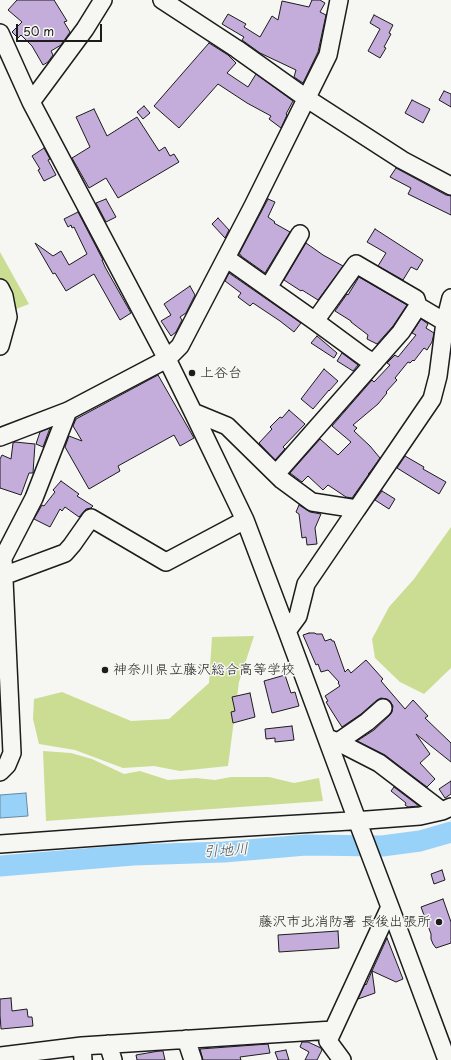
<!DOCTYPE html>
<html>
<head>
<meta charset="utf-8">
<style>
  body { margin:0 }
  #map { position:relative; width:451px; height:1060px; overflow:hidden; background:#f6f6f2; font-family:"Playpen Sans",sans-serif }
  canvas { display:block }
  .scale { position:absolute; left:16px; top:24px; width:86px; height:18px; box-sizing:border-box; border:2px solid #1c1c1c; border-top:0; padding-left:5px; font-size:12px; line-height:14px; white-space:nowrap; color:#1c1c1c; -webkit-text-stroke:3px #f6f6f2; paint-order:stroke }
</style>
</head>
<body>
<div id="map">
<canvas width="451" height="1060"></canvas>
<div class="scale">50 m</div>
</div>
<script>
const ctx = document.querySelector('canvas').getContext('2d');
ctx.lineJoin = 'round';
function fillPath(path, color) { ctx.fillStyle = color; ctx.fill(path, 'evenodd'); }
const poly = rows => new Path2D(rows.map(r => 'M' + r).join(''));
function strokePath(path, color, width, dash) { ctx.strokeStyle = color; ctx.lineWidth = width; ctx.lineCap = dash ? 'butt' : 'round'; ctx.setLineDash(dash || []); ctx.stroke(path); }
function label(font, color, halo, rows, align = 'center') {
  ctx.font = font + ' "Playpen Sans","Klee One",sans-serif'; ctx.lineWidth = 3; ctx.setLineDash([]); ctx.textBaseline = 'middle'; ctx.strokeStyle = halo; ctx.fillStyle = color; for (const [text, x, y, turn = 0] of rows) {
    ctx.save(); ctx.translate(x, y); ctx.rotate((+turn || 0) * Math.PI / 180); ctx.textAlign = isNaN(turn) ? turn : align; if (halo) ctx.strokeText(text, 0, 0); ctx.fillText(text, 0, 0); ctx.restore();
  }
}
fillPath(poly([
  [0,252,29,304,11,311,4,287,0,280],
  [451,527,451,668,424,694,400,682,375,658,372,639,389,607,414,579],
  [254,636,239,682,228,766,180,771,154,766,123,768,75,750,39,744,33,719,34,699,62,692,131,721,169,719,209,683,212,637],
  [43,751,71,753,92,759,124,774,140,771,168,780,196,778,215,780,231,777,269,777,294,783,319,778,323,801,46,821]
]), '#cbdd92');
const water = poly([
  [26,793,28,816,0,818,0,795,26,793]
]);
fillPath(water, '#99d2f9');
strokePath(water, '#6789a1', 1);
strokePath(poly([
  [0,866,133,855,224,852,306,845,382,846,420,841,451,832]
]), '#99d2f9', 21);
const building = poly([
  [17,0,54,0,67,21,64,22,70,32,61,45,51,51,53,55,48,62,43,65,32,46,21,35,18,38,12,32,22,22,8,10,17,0],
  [312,0,320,0,325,3,320,12,326,15,318,52,303,83,294,77,296,70,260,53,242,40,244,37,222,24,228,14,246,24,244,27,260,37,272,16,278,20,282,1,309,7,312,0],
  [374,15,393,25,389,33,391,34,384,47,386,48,380,58,368,51,380,29,370,23,374,15],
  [209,43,228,55,236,63,227,73,248,87,256,74,293,101,286,114,287,115,281,128,269,119,271,116,247,103,218,84,179,128,154,106,209,43],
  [444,91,451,94,451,107,439,100,444,91],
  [412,100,430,109,423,123,405,113,412,100],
  [144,106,150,113,143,119,137,112,144,106],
  [94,109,107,136,137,117,159,151,165,147,170,156,174,154,179,162,118,198,106,178,89,188,72,158,90,147,76,117,94,109],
  [44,148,50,159,48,160,56,175,44,181,38,170,40,169,32,156,44,148],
  [396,168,446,195,451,196,451,215,408,194,411,188,390,177,396,168],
  [106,199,116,217,106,222,96,203,106,199],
  [268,199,275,202,268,217,275,222,274,223,290,232,265,273,241,256,241,255,239,254,268,199],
  [78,212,103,260,102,260,105,267,131,313,120,320,94,274,66,291,55,273,53,274,35,243,53,256,61,251,69,265,87,254,74,227,72,228,71,225,68,227,64,219,78,212],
  [218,218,229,230,225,238,212,224,218,218],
  [375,229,423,260,417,270,411,267,403,280,378,266,386,253,367,242,375,229],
  [306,243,323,255,343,266,318,300,302,290,301,291,284,280,306,243],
  [229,273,301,323,294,332,280,321,253,303,250,306,238,297,241,293,225,281,229,273],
  [359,277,407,305,393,326,377,344,367,339,368,335,351,322,351,321,335,311,347,294,348,295,359,277],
  [190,286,195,295,186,313,180,317,182,320,176,332,171,336,161,321,171,315,164,304,190,286],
  [421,319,428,324,426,328,434,333,432,342,427,350,424,348,414,361,413,360,410,363,408,362,395,378,397,380,386,392,387,393,378,404,353,425,357,428,354,431,370,446,380,458,370,472,368,474,369,474,352,498,346,497,328,485,323,490,308,476,302,482,290,473,320,439,338,455,351,442,332,426,372,380,374,382,390,365,387,363,395,355,398,357,416,335,412,333,421,319],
  [317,336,337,353,334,358,311,343,317,336],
  [342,353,358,365,353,371,337,361,342,353],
  [324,369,338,381,329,391,329,390,313,409,301,399,324,369],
  [158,375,194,438,180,446,174,435,118,466,120,471,89,489,65,447,69,436,82,441,73,426,76,419,158,375],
  [289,410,305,424,283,447,285,449,275,460,259,443,272,429,270,427,280,417,282,418,289,410],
  [50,428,43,447,36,444,40,432,50,428],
  [15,442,35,444,33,473,29,473,21,495,0,488,0,459,2,455,11,459,13,443,15,442],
  [405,456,424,467,423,469,446,482,439,494,397,468,405,456],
  [61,481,79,494,77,496,93,506,91,508,86,509,79,517,65,507,62,511,60,509,50,527,34,519,42,505,44,506,55,492,53,490,61,481],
  [382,491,395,499,389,509,375,500,382,491],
  [299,505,310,512,321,514,315,528,317,544,307,545,306,537,302,538,299,514,296,512,299,505],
  [309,633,315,633,316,634,322,634,325,641,331,639,332,641,334,641,345,672,348,669,351,673,366,660,383,679,381,681,405,709,413,700,428,716,425,718,451,743,451,762,416,734,430,754,420,763,435,779,427,787,385,755,357,741,374,730,390,715,392,712,393,706,390,701,387,699,381,698,377,700,361,714,342,727,338,721,326,702,328,701,325,696,340,686,338,683,339,682,328,670,321,672,318,664,316,665,303,635,309,633],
  [285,675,291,693,295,692,299,706,272,713,264,681,285,675],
  [250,693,255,717,233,723,231,712,235,711,232,697,250,693],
  [292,726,294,740,275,742,275,738,266,739,265,729,292,726],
  [451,781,451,794,445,798,439,789,451,781],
  [394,787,419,806,408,807,405,805,406,803,391,791,394,787],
  [442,870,445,880,434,884,431,874,442,870],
  [443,899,451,922,451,943,436,948,433,944,431,939,431,934,421,907,443,899],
  [338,931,339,948,279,952,278,935,338,931],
  [387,938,403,979,396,982,372,971,387,938],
  [372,971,375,993,358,999,365,984,366,985,372,971],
  [11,998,12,1011,27,1009,28,1017,32,1017,33,1026,1,1029,0,1015,0,999,11,998],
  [302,1042,308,1042,321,1048,322,1050,317,1060,305,1060,309,1052,300,1047,302,1042],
  [268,1044,270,1053,240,1057,241,1060,203,1060,200,1049,268,1044],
  [286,1050,289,1060,278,1060,275,1052,286,1050],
  [159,1051,163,1051,165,1060,137,1060,136,1055,159,1051]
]);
fillPath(building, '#c4acdb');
strokePath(building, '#1c1c1c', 1);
const minor = poly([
  [162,0,237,49,306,98,402,160,451,186],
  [0,33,31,102,167,359,193,412,245,520,287,631,360,828,390,907,447,1060,451,1057],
  [31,102,85,29,103,0],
  [226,258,315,321,364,357,374,363],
  [0,288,4,296,8,317,0,346],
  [268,288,300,234],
  [315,321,356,264,416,299,418,306],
  [193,412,227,426,282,480,312,502,357,509,432,399,438,376,445,322,451,298],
  [0,437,68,411,167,359,180,346,253,206,328,55,339,0],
  [276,474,401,332,418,306,445,322],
  [0,579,3,576,65,553,72,545,91,518,166,562,245,520],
  [287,631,298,616,306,584,357,509],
  [327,738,338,742,379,763,442,811],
  [338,742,367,722,383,708],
  [0,772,7,765,12,753,3,558,34,498,68,411],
  [0,844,180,831,367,820,420,816,442,811,451,807],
  [186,1039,193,1060],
  [108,1044,113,1060],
  [82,1046,83,1060],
  [0,1056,82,1046,333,1030],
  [342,1060,328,1041,390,907]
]);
strokePath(minor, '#1c1c1c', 20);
strokePath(minor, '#f6f6f2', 17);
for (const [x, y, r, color] of [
  [192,373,4,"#1c1c1c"],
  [105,670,4,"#1c1c1c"],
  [439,922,4,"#1c1c1c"]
]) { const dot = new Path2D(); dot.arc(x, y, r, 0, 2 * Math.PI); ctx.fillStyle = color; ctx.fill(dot); strokePath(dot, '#f6f6f2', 1.5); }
label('14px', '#1c1c1c', '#f6f6f2', [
  ["上谷台",200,373],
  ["神奈川県立藤沢総合高等学校",113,670],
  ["藤沢市北消防署 長後出張所",431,922,"right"]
], 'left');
label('italic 15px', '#42535e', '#f6f6f2', [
  ["引地川",226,851,-4]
]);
</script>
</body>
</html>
